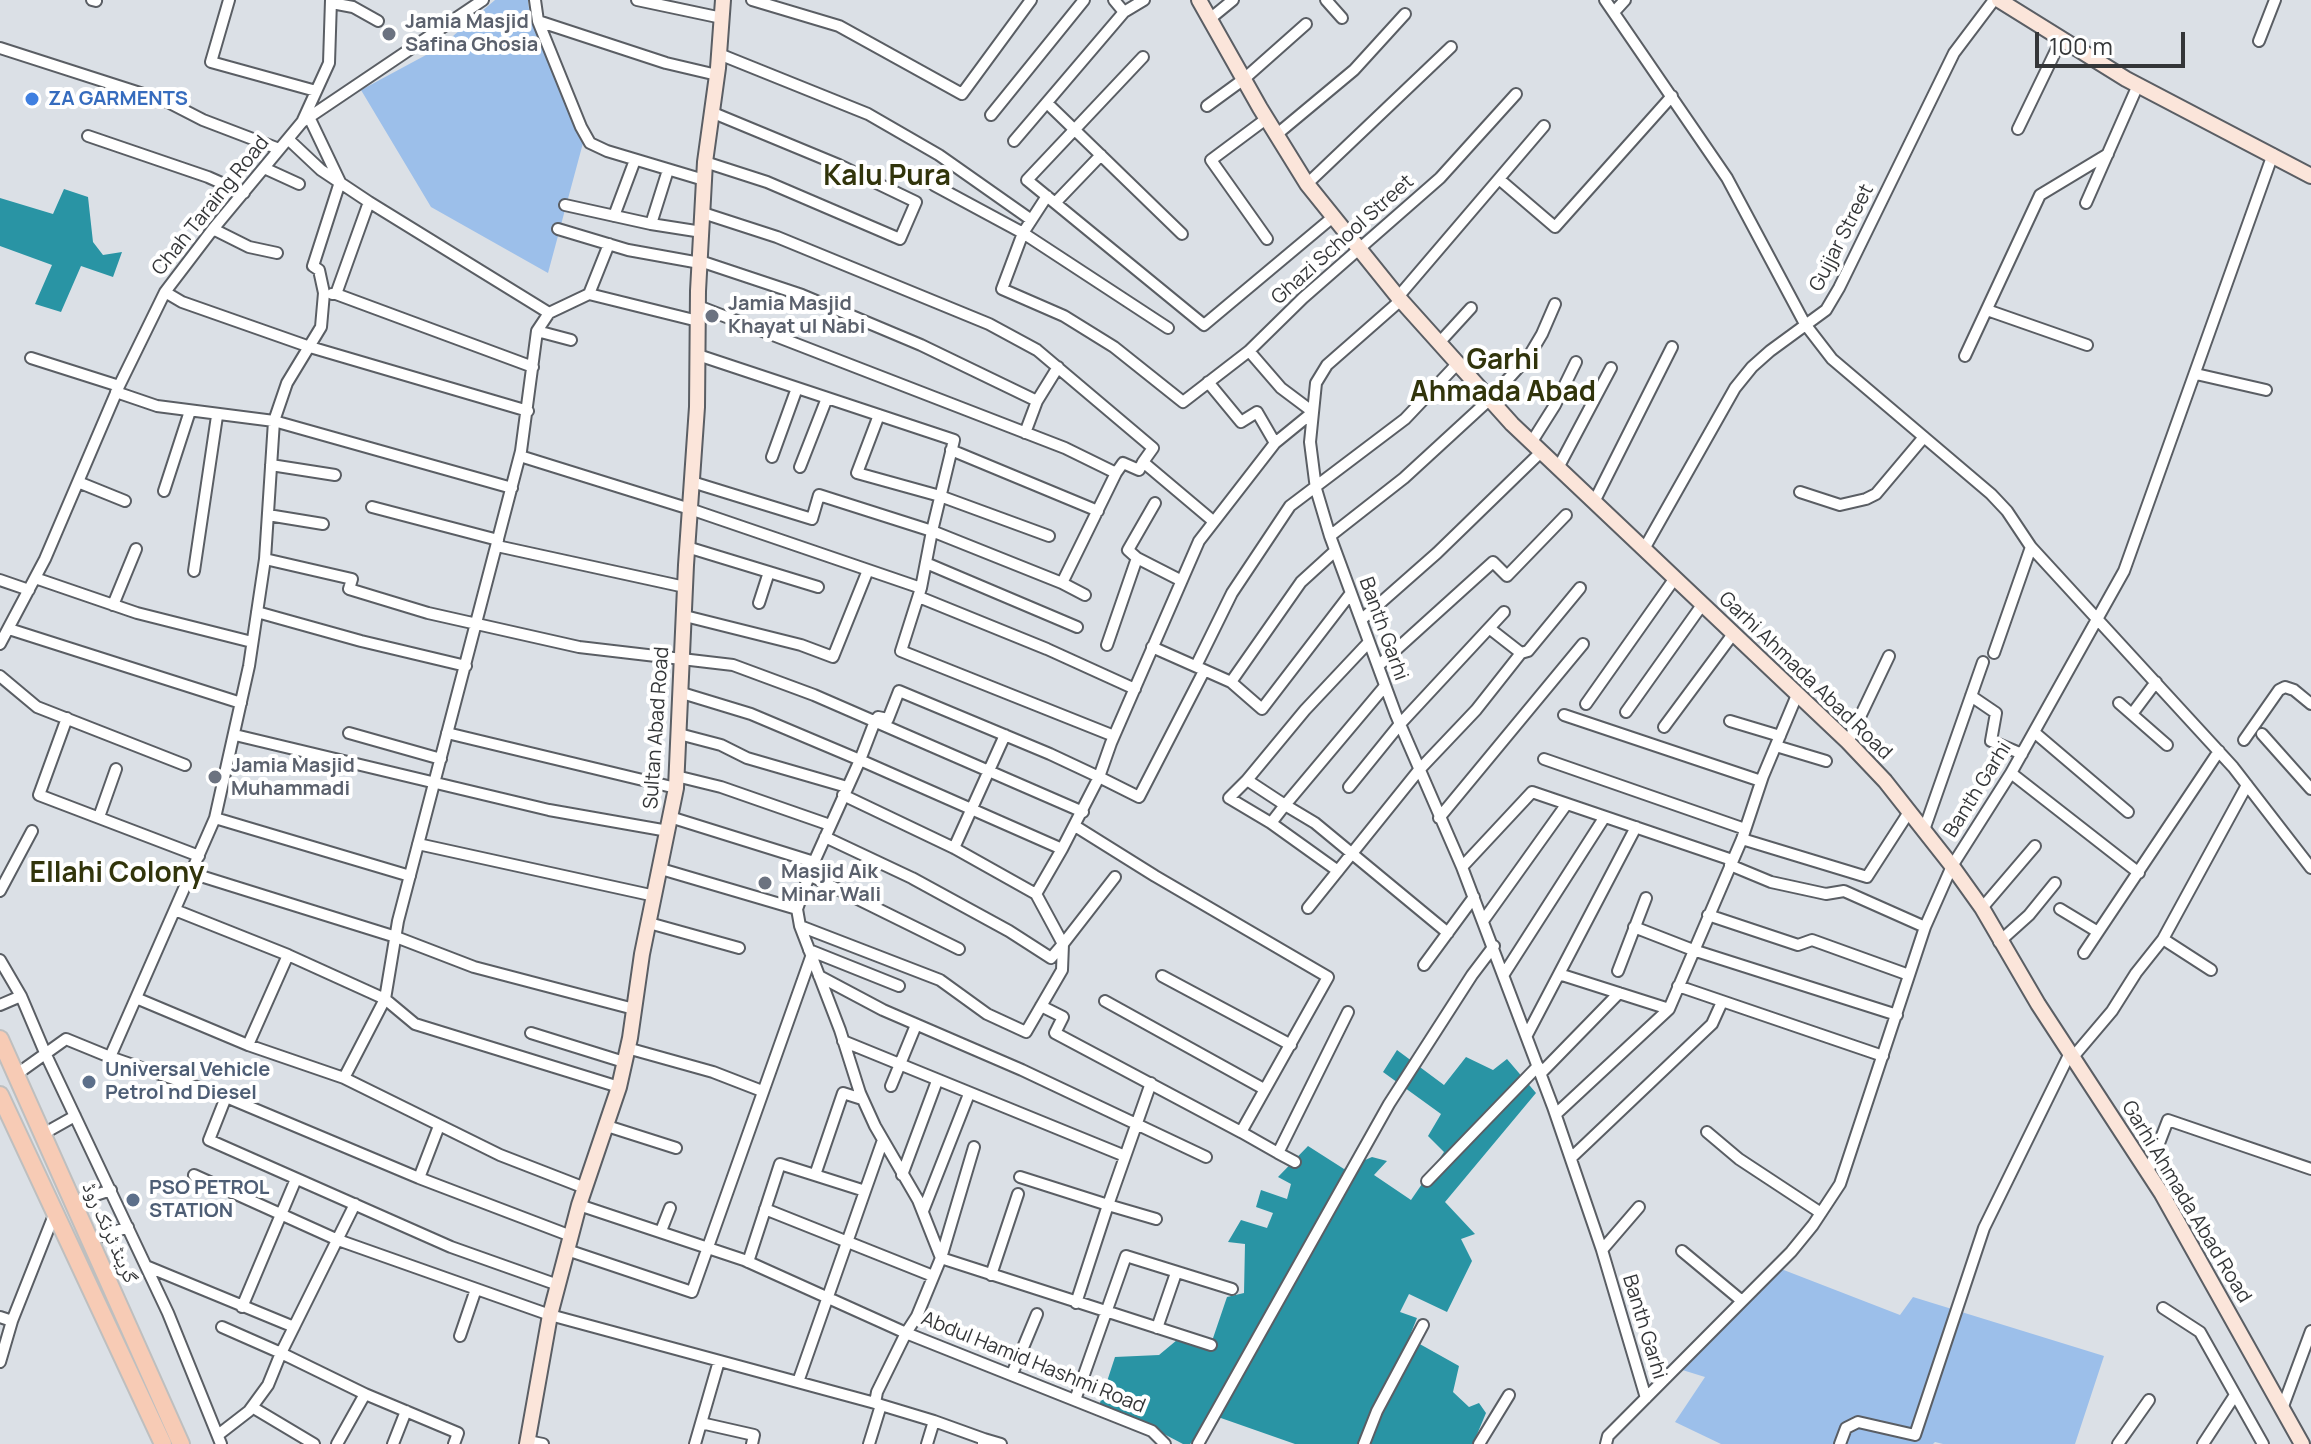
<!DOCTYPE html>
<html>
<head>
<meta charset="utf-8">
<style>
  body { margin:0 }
  #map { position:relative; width:2311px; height:1444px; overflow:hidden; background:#dbe0e6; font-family:Manrope,sans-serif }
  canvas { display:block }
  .scale { position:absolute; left:2035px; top:32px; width:150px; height:36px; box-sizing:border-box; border:4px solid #343638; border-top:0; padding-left:10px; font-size:24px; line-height:28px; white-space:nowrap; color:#343638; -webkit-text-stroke:6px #fff; paint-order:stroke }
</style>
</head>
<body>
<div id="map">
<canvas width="2311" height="1444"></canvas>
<div class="scale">100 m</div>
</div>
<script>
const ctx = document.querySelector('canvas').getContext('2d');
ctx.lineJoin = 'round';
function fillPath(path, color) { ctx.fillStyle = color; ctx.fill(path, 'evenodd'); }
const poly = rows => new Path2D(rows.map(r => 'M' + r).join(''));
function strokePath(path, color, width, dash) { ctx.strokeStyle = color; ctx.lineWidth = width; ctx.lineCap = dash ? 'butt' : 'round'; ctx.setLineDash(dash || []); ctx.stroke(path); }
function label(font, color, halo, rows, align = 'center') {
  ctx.font = font + ' Manrope,"Noto Naskh Arabic",sans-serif'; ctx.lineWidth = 8; ctx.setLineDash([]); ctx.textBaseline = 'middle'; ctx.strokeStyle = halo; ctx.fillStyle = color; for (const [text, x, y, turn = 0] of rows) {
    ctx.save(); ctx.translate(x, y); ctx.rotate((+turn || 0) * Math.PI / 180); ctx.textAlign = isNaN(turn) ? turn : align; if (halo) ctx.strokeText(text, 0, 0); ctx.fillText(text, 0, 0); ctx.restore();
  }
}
fillPath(poly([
  [495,0,528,0,530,19,583,143,548,273,431,207,361,90,439,48],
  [1776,1267,1900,1315,1913,1297,2104,1356,2075,1444,1943,1444,1935,1442,1933,1444,1721,1444,1675,1422,1705,1377,1676,1368]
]), '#9cbfea');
fillPath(poly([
  [64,189,88,197,93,242,103,255,122,252,113,277,81,266,61,312,35,304,52,265,0,246,0,198,53,214],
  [1397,1050,1444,1085,1466,1057,1493,1070,1507,1059,1536,1093,1445,1202,1475,1234,1461,1239,1472,1261,1447,1312,1409,1294,1400,1312,1417,1318,1409,1338,1459,1366,1453,1392,1469,1407,1479,1403,1486,1413,1473,1444,1295,1444,1218,1417,1190,1444,1183,1444,1122,1412,1098,1409,1115,1357,1159,1355,1177,1340,1211,1344,1227,1297,1244,1293,1245,1244,1228,1242,1241,1220,1267,1228,1273,1213,1256,1207,1261,1190,1287,1199,1291,1184,1278,1177,1308,1146,1344,1169,1372,1157,1387,1161,1374,1175,1411,1200,1444,1152,1428,1136,1441,1114,1383,1072]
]), '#2994a4');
const street = poly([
  [92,0,96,1],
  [229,0,211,62,316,91],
  [535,0,538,21,581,127,590,143,607,151,704,180],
  [637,0,722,18],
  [752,0,839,26,962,94,1031,0],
  [1114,0,1124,12],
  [1326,0,1342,18],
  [1605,0,1727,178,1805,324,1832,359,1991,494,2007,511,2031,547,2233,767,2311,868],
  [332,3,353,7,378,21],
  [1614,12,1625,0],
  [1211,18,1233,0],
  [538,21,666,63,717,75],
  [2259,41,2275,0],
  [0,48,168,102,203,120,279,149],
  [719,54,868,114,939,155,1030,219],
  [1143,57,1027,180,1204,325,1333,217],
  [1047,103,1182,234],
  [1207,106,1244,79,1306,24],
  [991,115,1084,0],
  [1266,119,1211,160,1267,239],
  [303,120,329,63,331,0],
  [2018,129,2061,40],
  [1276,135,1354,70,1405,14],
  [88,136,208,177,244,193],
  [288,139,321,170,369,202,549,313],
  [1014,141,1124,12,1144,0],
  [705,162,767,182,900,239,916,202,839,165,711,112],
  [264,168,299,184],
  [1499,179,1555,227,1672,96],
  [1307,184,1451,47],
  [934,185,1023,233,1168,328],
  [1047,196,1023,233,1002,289,1064,316,1114,347,1183,402,1249,351,1303,298,1440,178,1516,94],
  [1055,203,1101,155],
  [2086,203,2138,85],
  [565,205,651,224,702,232],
  [703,213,777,237,989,324,1037,350,1153,448,1143,462,1213,521],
  [614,216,635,160],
  [651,224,668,170],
  [213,229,249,247,277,253],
  [558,229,628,250,700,263],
  [700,261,802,295,921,345,1037,401,1058,367],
  [165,292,182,302,310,347,528,411],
  [332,294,336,294,369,202],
  [336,294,533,367],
  [589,294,609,244],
  [1398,297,1544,126],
  [1401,300,1327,365,1316,383,1310,442,1316,489,1330,536,1396,715,1462,867,1553,1107,1602,1250,1646,1398],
  [1987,310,2087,345],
  [537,331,571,340],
  [1439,343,1471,308],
  [698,355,954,440,932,531,1062,583,1116,473,1065,448,698,306],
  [1965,356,2040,195,2108,154],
  [31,358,119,386],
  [2196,374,2266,390],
  [1208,382,1241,422,1257,412,1275,443],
  [116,392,157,406,274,421,512,488],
  [879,415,857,473,940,496,1049,536],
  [1025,433,1037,401],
  [1531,443,1555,405,1576,362],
  [951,450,1098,511],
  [520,456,690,509,921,588,932,531,819,495,812,519,692,482],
  [772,457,797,388],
  [271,465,335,475],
  [800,467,827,398],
  [1558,468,1611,368],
  [1116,473,1123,463,1139,470,1143,462],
  [78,482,125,501],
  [164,491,190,411],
  [1800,492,1840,505,1866,499,1876,494,1924,437],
  [1594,502,1672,347],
  [1155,503,1128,550,1137,558,1180,580],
  [372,507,498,540],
  [268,515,323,524],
  [1330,536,1404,478,1490,399,1529,356,1542,334,1555,304],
  [497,546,685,587],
  [687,547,818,587],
  [1644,549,1735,388,1752,367,1770,351,1826,310,1839,288,1954,53,1994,0],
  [1335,551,1301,582,1231,682,1262,709,1351,593],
  [265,559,352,579,349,589,428,613,579,647,733,665,814,695,1083,812],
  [926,563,1077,627],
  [194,571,217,416],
  [35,578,137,613,252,642],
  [0,580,29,590],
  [1062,583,1085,595],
  [921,588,901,651,1114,736],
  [919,597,1047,649,1135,689],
  [759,603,769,572],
  [113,605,136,549],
  [257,612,361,641,466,666],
  [685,616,801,645,833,657,868,570],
  [1361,620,1437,553,1541,452],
  [1489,628,1521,653],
  [9,629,241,703],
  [0,644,45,559,119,386,165,292,213,229,302,122,483,0],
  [1107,645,1137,558],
  [1152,647,1231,682],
  [1994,653,2031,547],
  [1196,666,1232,593,1290,506,1405,419,1458,363],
  [1378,666,1493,562,1507,576,1566,515],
  [1204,671,1139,797,1099,777,1050,754,899,691,888,719,878,717,875,721,860,760,1062,849,1099,777,1111,743,1199,541,1275,443,1313,412,1281,388,1249,351],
  [0,676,37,707,185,765],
  [1385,686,1285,805,1315,823,1448,933],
  [682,693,751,714,860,760,814,862,797,909],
  [1971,696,1996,713,1991,741,2022,754],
  [2119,703,2167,745],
  [1586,704,1675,578],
  [1626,712,1702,605],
  [2132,714,2156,682],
  [1564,715,1761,781],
  [67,718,39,795,199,856],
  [1730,721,1780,736],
  [1664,727,1733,634],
  [2034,732,2128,812],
  [349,733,441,759],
  [447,733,676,788],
  [679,734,721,745,747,758,847,787],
  [2262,734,2311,789],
  [235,735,549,810,668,831],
  [2244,740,2279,690,2285,687,2294,690,2311,704],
  [1848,742,1889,656],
  [1776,746,1826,761],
  [1544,759,1745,829],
  [2011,773,2139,873],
  [676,776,721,787,830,825],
  [1247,780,1229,798,1271,823],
  [1349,787,1400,724,1504,612],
  [99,817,116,769],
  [670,817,814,862],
  [215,818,410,876],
  [1439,818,1583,644],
  [1924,830,1983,662],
  [825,837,912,878,1009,931,1051,958,1063,944,1036,894,954,848,843,795],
  [1742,839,1867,877,1909,812],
  [418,844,655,896],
  [954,848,1005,735],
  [1730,865,1771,882,1826,894,1844,891,1925,927],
  [1462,867,1532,792,1732,860],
  [661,869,797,909,800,926,840,1030,860,1093,875,1126,918,1200,941,1258,917,1316,906,1333,1152,1431,1165,1444],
  [1338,871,1271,823,1285,805,1247,780,1305,710,1369,642],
  [191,873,396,937,474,967,634,1009],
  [809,875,959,949],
  [0,891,32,831],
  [1036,894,1062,849],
  [1308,908,1419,770,1476,710,1521,653,1528,651,1580,588],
  [1982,908,2035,846],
  [2060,909,2098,932,2219,751],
  [175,910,288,955,385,999,415,1024,619,1087],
  [1708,915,1798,945,1812,940,1909,975],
  [1483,921,1566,805],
  [649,923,739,948],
  [800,926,940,980,987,1014,1026,1032,1062,970,1063,944,1115,877],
  [1634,927,1693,950,1897,1015],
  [2163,939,2247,785],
  [1999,942,2029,915,2055,883],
  [809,950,899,986],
  [2084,953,2098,932],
  [0,960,21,996,46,1055,168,1313,221,1444],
  [1424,965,1474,897],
  [1618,971,1646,898],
  [1504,974,1604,818],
  [1559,974,1669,1009],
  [819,976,883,1010,1022,1070,1206,1157],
  [1162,976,1291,1045],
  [1678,986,1883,1056],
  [136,998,248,1045,288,955],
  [1105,1001,1264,1089],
  [0,1005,21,996],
  [1041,1006,1063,1017,1055,1033,1241,1132,1328,977,1155,876,1075,826],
  [531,1033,624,1062],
  [1527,1035,1636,827],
  [843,1041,1125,1156],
  [248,1045,344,1078,385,999,398,921,521,451,537,331,549,313,589,294,698,321],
  [627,1048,713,1072,762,1091],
  [110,1057,226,1097,209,1140,451,1247,558,1285],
  [2073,1057,2112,1011,2136,973,2163,939,2211,970],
  [1541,1073,1619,993],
  [17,1074,66,1039,110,1057,215,818,249,666,265,559,274,421,287,383,321,327,324,293,319,270,313,266,340,182,309,117],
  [344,1078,500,1155,585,1188],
  [1151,1083,1108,1205,1156,1219],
  [891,1086,916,1025],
  [226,1097,419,1178,571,1236],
  [1556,1114,1669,1009,1742,839,1763,776,1797,695],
  [607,1126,676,1148],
  [1241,1132,1278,1153,1348,1012],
  [1707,1132,1739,1159,1821,1213],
  [43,1134,75,1116],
  [974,1147,941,1258,1211,1345],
  [1278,1153,1295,1162],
  [1571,1158,1712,1024,1722,1002],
  [2148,1172,2168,1120,2311,1169],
  [194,1175,338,1240,550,1315,875,1403],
  [815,1175,843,1093,862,1099],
  [902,1175,937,1081],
  [1020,1177,1108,1205,1076,1303],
  [419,1178,439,1126],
  [1427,1181,1538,1066],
  [74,1202,111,1190],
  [579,1205,744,1260,906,1333,877,1392,875,1403,881,1405,869,1444],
  [765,1209,933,1276],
  [923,1211,969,1094],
  [661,1231,670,1208],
  [91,1240,128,1227],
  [567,1250,692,1292,811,957],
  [1602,1250,1639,1207],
  [1682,1251,1742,1301],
  [748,1262,780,1164,865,1191,883,1140],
  [146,1266,294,1327],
  [991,1275,1018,1194],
  [242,1307,296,1179],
  [2163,1308,2200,1332,2263,1444],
  [0,1317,12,1321],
  [222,1327,281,1353,355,1204],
  [1157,1328,1176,1273],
  [460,1336,476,1289],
  [0,1362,12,1321,54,1215],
  [1012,1374,1037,1314],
  [798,1382,865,1191],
  [365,1394,458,1433,454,1444],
  [1075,1400,1126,1256,1232,1289],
  [881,1405,934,1421,927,1444],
  [252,1407,314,1444],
  [2282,1409,2311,1331],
  [934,1421,984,1439],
  [701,1423,754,1435,752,1444],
  [218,1435,249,1411,268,1385,281,1353,365,1394,337,1444],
  [528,1441,543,1444],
  [983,1443,984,1439,1001,1444],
  [393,1444,406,1411],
  [695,1444,719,1361],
  [1198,1444,1389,1104,1472,975,1494,946],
  [1364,1444,1377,1411,1423,1325],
  [1479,1444,1509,1395],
  [1606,1444,1608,1436,1791,1252,1813,1225,1840,1184,1925,927,1952,866,2011,773,2124,571,2273,154],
  [1840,1444,1846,1428,1858,1422,1915,1435,1984,1228,2070,1053],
  [2118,1444,2149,1400],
  [2203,1444,2235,1395]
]);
const secondary = poly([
  [1199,0,1260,108,1307,184,1398,297,1512,424,1848,742,1885,781,1952,866,1982,908,2038,1004,2162,1194,2302,1444],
  [1999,0,2126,79,2311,176],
  [527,1444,550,1315,579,1205,619,1087,630,1038,642,954,676,788,686,565,697,407,698,291,705,162,718,68,723,0]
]);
const primary = poly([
  [0,1039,181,1444],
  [0,1095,163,1444]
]);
strokePath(street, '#5a5e64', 14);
strokePath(secondary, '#5a5e64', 18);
strokePath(primary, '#bebfbf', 20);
strokePath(street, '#fff', 10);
strokePath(secondary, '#fbe5da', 14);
strokePath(primary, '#f7cbb5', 16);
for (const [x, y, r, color] of [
  [389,34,8,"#6b7280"],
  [32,99,8,"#3f7fe0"],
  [712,316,8,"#6b7280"],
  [215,777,8,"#6b7280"],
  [765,883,8,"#6b7280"],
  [89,1082,8,"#5c6f8a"],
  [133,1200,8,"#5c6f8a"]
]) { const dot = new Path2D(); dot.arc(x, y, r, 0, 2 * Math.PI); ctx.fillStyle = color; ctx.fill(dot); strokePath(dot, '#fff', 3); }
label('bold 20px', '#5b616d', '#fff', [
  ["Jamia Masjid",405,22],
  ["Safina Ghosia",405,45],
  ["Jamia Masjid",728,304],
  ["Khayat ul Nabi",728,327],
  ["Jamia Masjid",231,766],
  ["Muhammadi",231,789],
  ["Masjid Aik",781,872],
  ["Minar Wali",781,895]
], 'left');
label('bold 20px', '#366cbe', '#fff', [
  ["ZA GARMENTS",48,99]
], 'left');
label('20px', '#343638', '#fff', [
  ["Chah Taraing Road",211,206,-51],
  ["Gujjar Street",1842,238,-63],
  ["Ghazi School Street",1343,240,-42],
  ["Banth Garhi",1383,629,70],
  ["Garhi Ahmada Abad Road",1805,676,44],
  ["Sultan Abad Road",657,728,-86],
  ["Banth Garhi",1978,790,-58],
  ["Garhi Ahmada Abad Road",2186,1202,59],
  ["گرینڈ ٹرنک روڈ",109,1233,66],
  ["Banth Garhi",1644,1327,73],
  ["Abdul Hamid Hashmi Road",1033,1363,22]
]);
label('bold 20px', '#4e5e75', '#fff', [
  ["Universal Vehicle",105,1070],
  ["Petrol nd Diesel",105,1093],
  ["PSO PETROL",149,1188],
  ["STATION",149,1211]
], 'left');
label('bold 28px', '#31340b', '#fff', [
  ["Kalu Pura",887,177],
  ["Garhi",1503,361],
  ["Ahmada Abad",1503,393],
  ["Ellahi Colony",117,874]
]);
</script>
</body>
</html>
